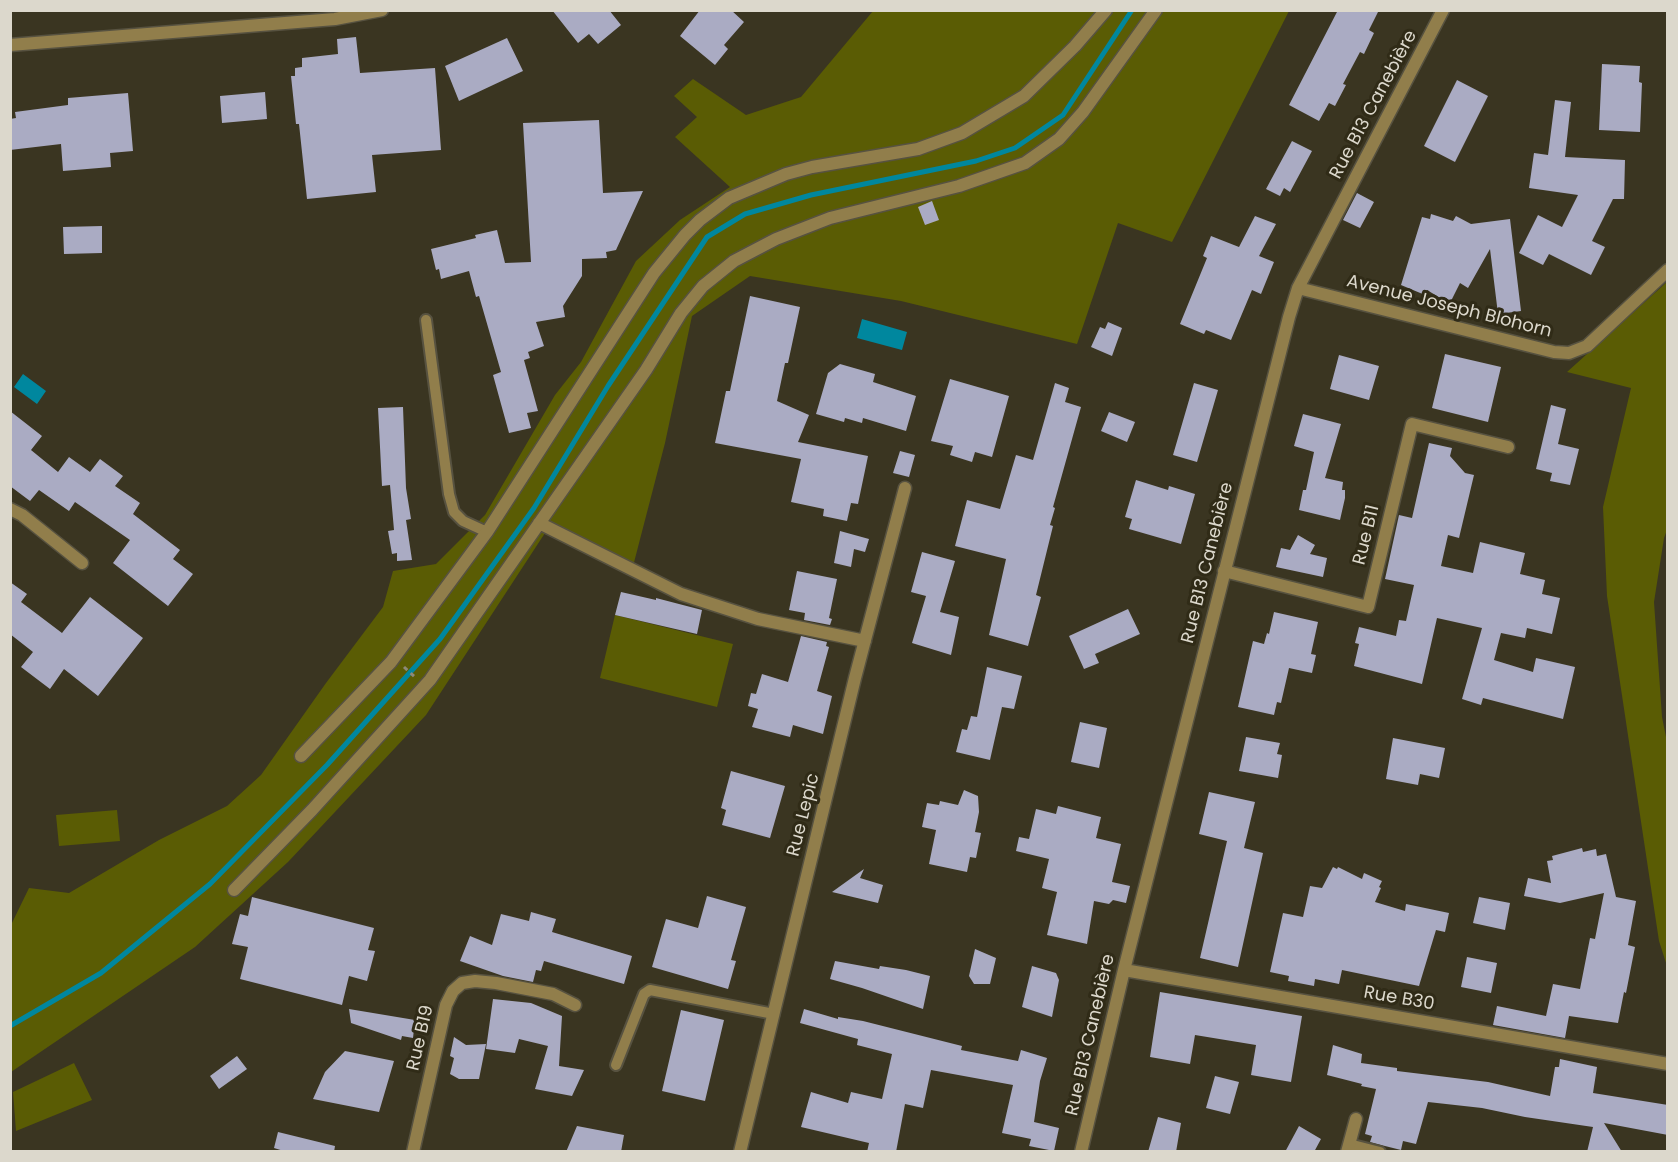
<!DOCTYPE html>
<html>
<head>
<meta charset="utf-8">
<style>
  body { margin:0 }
  #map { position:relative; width:1678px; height:1162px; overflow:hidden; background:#3a3521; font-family:Poppins,sans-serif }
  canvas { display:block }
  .frame { position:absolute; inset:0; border:12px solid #dcd8cc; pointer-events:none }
</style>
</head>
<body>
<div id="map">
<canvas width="1678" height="1162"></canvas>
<div class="frame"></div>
</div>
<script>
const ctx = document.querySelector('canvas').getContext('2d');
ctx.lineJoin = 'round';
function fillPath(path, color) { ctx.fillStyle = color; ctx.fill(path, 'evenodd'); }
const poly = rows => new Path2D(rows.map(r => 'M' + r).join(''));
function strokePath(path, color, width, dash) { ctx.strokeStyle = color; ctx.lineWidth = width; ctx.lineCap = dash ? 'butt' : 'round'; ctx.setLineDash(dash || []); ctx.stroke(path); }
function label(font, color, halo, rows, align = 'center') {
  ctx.font = font + ' Poppins,sans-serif'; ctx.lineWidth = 6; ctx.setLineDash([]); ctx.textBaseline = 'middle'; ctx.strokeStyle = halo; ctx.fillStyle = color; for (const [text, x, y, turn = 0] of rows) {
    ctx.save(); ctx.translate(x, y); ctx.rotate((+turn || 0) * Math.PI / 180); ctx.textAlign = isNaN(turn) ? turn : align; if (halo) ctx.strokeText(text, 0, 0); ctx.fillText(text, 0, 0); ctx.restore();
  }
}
fillPath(poly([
  [873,11,1289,11,1172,242,1118,223,1077,344,901,301,750,276,692,316,665,443,631,574,545,533,426,715,288,862,195,947,11,1072,11,925,29,888,69,893,159,840,227,806,261,775,326,683,383,607,393,571,436,564,485,515,555,395,581,362,636,261,680,220,730,187,675,137,697,117,674,96,693,79,746,115,801,97],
  [1667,282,1668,527,1664,538,1654,602,1662,717,1668,747,1667,966,1659,941,1607,596,1603,507,1631,388,1567,372],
  [615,615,733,644,717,707,600,678],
  [117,810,120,841,59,846,56,815],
  [74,1063,92,1100,16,1131,13,1092]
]), '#5a5c04');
fillPath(poly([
  [862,319,907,332,902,350,857,338],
  [23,374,46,391,37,404,14,387]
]), '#00879e');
strokePath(poly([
  [10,1026,101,973,210,884,327,765,440,639,534,508,608,386,707,237,745,214,811,195,976,161,1015,148,1063,115,1132,10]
]), '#00879e', 5);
fillPath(poly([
  [552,10,609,10,621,25,598,44,589,34,578,43],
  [700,10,731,10,744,22,724,45,728,49,715,65,680,36],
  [1338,10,1379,10,1369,30,1374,33,1364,54,1360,52,1343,84,1346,85,1335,106,1329,103,1319,121,1289,105],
  [356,37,360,73,435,68,441,150,372,155,376,192,307,199,299,124,296,124,291,76,295,76,295,68,302,67,302,58,338,54,337,39],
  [507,38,523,71,459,101,445,66],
  [1602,64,1640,66,1639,82,1642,83,1640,132,1599,130],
  [1457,80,1488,96,1455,162,1424,146],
  [265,92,267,119,222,123,220,96],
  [128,93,133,151,110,153,111,167,63,171,61,144,10,150,10,119,16,118,15,112,68,105,68,98],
  [1555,100,1571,102,1565,157,1625,160,1624,199,1613,199,1592,241,1605,247,1591,275,1549,254,1543,265,1519,253,1538,215,1562,227,1578,195,1529,188,1534,153,1548,155],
  [599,120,603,193,643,191,616,250,606,252,607,258,582,259,582,276,563,306,565,317,536,322,544,346,528,352,530,358,524,360,538,411,527,413,531,428,509,433,493,375,501,372,479,296,476,297,469,271,441,279,439,269,436,270,431,249,476,238,475,235,497,230,505,263,531,262,523,123],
  [1292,141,1312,151,1290,192,1284,188,1280,196,1266,189],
  [1357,193,1374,202,1360,228,1343,220],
  [932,201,939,220,925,225,918,207],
  [1431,214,1453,221,1456,216,1471,224,1510,219,1521,311,1498,314,1490,249,1468,288,1460,283,1451,301,1444,297,1442,299,1427,290,1425,295,1401,285,1422,217,1430,219],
  [1255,216,1276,224,1259,256,1274,262,1261,294,1252,290,1231,340,1206,330,1204,334,1180,324,1207,258,1203,256,1211,236,1239,247],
  [102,226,102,253,64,254,63,227],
  [750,296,800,307,788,363,785,363,777,401,809,415,798,442,868,456,858,504,851,503,847,521,823,516,824,509,791,502,801,459,715,443,726,391,730,391],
  [1108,322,1122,328,1112,356,1091,347,1100,327,1105,329],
  [1445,354,1501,367,1488,422,1432,408],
  [1339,355,1379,366,1369,400,1330,389],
  [840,364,875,374,873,382,916,396,906,431,863,418,862,423,845,418,844,422,816,414,828,373],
  [950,379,1009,396,992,457,975,452,972,462,950,455,953,446,931,441],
  [1055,383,1069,388,1065,402,1081,407,1053,507,1055,508,1050,525,1053,526,1036,595,1041,597,1028,646,989,635,1006,559,955,546,967,500,1000,509,1016,455,1033,460],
  [1194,383,1218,390,1197,462,1173,455],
  [1551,405,1566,409,1558,444,1579,449,1570,485,1550,481,1552,473,1536,469],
  [403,407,406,488,411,519,406,520,412,560,397,561,397,553,392,554,388,531,394,530,390,485,382,486,378,408],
  [10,411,42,436,31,450,58,472,69,457,90,472,100,459,123,476,115,486,140,503,133,514,180,550,173,559,193,574,168,606,113,563,130,540,75,502,69,511,39,490,30,501,10,486],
  [1109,412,1135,422,1127,442,1101,431],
  [1303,414,1341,424,1325,478,1343,482,1342,490,1345,490,1345,498,1340,520,1299,510,1303,490,1306,490,1314,452,1294,446],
  [1429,443,1452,448,1450,456,1465,473,1474,475,1459,538,1448,535,1441,566,1473,573,1480,542,1525,553,1520,574,1545,580,1542,594,1560,598,1552,634,1527,628,1525,638,1501,633,1494,660,1533,672,1536,658,1575,667,1563,719,1483,698,1481,705,1462,699,1482,628,1437,618,1422,684,1354,666,1359,644,1355,643,1359,627,1396,636,1399,620,1406,621,1414,585,1385,579,1399,515,1412,518],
  [900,451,915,455,909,477,893,473],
  [1136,480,1168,490,1169,486,1195,494,1181,544,1129,529,1132,519,1125,517],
  [840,531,869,539,865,552,854,549,851,567,834,563],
  [1298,535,1315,545,1310,554,1327,558,1323,577,1276,567,1281,548,1290,550],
  [922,552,955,561,940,612,959,617,951,655,912,643,926,596,911,592],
  [797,571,837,579,829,618,832,619,830,625,804,620,805,613,789,610],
  [10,582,27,594,21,602,62,633,90,597,143,638,98,696,64,669,50,689,21,667,33,652,10,634],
  [621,592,656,600,656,598,702,610,697,634,615,615],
  [1128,609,1140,634,1095,654,1099,663,1084,669,1069,636],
  [1274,612,1318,622,1311,654,1316,655,1312,673,1289,668,1281,703,1277,702,1274,715,1238,707,1253,641,1264,644,1267,633,1269,634],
  [801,636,827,642,826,646,829,647,817,691,832,696,823,734,793,725,790,737,752,727,758,709,748,706,751,693,756,694,762,674,788,682],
  [987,667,1022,676,1014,709,1002,707,990,760,956,752,962,729,967,730,971,716,977,717],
  [1080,722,1107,728,1099,768,1071,762],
  [1246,737,1280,743,1277,754,1282,755,1278,778,1239,771],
  [1393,738,1445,748,1439,778,1420,774,1418,785,1386,779],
  [731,771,785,786,770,838,722,825,726,810,721,808],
  [964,790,978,796,979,812,975,832,981,833,976,858,970,857,967,872,929,864,936,830,922,827,927,803,939,805,940,801,958,805],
  [1209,792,1255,802,1244,848,1263,853,1238,967,1200,958,1227,841,1199,834],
  [1058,806,1101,817,1096,838,1121,844,1112,882,1130,886,1126,903,1113,900,1109,904,1094,901,1087,944,1047,935,1057,892,1042,888,1049,859,1016,851,1019,837,1029,839,1036,809,1056,814],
  [1582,848,1583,852,1596,849,1597,856,1606,854,1616,897,1636,901,1628,945,1635,947,1626,993,1624,992,1618,1023,1569,1016,1565,1038,1493,1025,1497,1006,1546,1016,1553,984,1580,989,1590,938,1595,939,1604,893,1560,903,1524,896,1528,878,1551,883,1547,861,1553,860,1552,856],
  [1333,867,1337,869,1338,867,1362,879,1364,873,1382,881,1379,887,1381,888,1375,902,1405,911,1406,904,1449,913,1445,932,1436,930,1419,986,1342,970,1339,984,1315,979,1314,986,1288,981,1289,976,1270,972,1283,913,1303,917,1310,886,1322,888],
  [864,869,860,878,883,885,878,903,832,892],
  [707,896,746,907,731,960,736,961,728,989,652,967,666,919,698,928],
  [252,897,374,928,368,950,375,951,367,981,349,976,342,1005,240,979,248,947,232,944,240,914,248,916],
  [1479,897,1510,903,1505,930,1473,923],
  [531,912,556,919,552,932,632,956,624,984,544,961,541,971,536,970,533,982,503,976,460,961,470,936,492,945,501,914,529,921],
  [975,949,996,958,990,984,974,984,969,976],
  [1467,957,1497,963,1491,993,1461,987],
  [835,961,879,969,880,966,906,970,930,976,923,1009,862,988,830,979],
  [1032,966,1056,973,1059,980,1052,1017,1022,1007],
  [1160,992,1302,1016,1291,1082,1251,1075,1256,1045,1195,1035,1190,1064,1150,1057],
  [493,999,531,1003,562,1016,559,1066,584,1070,572,1096,535,1089,548,1046,519,1039,515,1053,486,1049],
  [349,1009,415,1020,413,1038,402,1036,401,1040,351,1023],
  [804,1009,838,1019,838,1017,863,1021,962,1046,961,1050,1018,1061,1021,1050,1047,1058,1040,1081,1034,1122,1059,1128,1054,1151,1029,1146,1031,1139,1002,1133,1013,1085,931,1070,923,1108,905,1104,896,1152,867,1152,869,1143,801,1127,811,1092,848,1103,851,1092,882,1099,892,1054,857,1045,858,1039,800,1023],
  [681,1010,724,1020,705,1101,662,1091],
  [454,1037,466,1045,486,1044,479,1079,459,1079,450,1074,454,1058,450,1056],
  [1333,1045,1362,1054,1361,1063,1397,1068,1397,1071,1488,1082,1550,1096,1555,1067,1559,1067,1560,1059,1597,1067,1593,1093,1668,1105,1668,1135,1604,1123,1622,1152,1587,1152,1593,1127,1525,1117,1482,1108,1428,1102,1416,1144,1403,1141,1401,1150,1385,1146,1370,1142,1372,1136,1365,1134,1376,1089,1361,1086,1362,1084,1327,1075],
  [345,1051,394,1061,379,1112,313,1099,325,1072],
  [237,1056,247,1069,219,1089,210,1076],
  [1215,1076,1239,1082,1230,1114,1206,1108],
  [1158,1117,1181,1123,1176,1152,1148,1152],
  [577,1126,624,1135,621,1152,566,1152],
  [1299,1126,1321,1139,1314,1152,1285,1152],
  [278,1132,335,1146,334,1152,287,1152,274,1148]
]), '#aaabc3');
const lane = poly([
  [426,320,449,494,454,512,463,521,487,532],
  [616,1065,644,994,650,990,774,1014],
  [1349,1144,1380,1152]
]);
const street = poly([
  [10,45,335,19,382,10],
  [1298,288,1554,352,1569,353,1587,346,1668,270],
  [10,509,22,515,82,563],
  [539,523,681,594,758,619,865,641],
  [1224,571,1368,607,1412,424,1508,447],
  [301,756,391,662,487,532,654,273,685,235,700,220,729,198,786,174,812,167,918,149,962,133,1024,96,1075,46,1106,10],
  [234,890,312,810,430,680,646,370,681,313,703,286,734,261,776,239,830,218,959,186,1025,163,1059,139,1083,112,1156,10],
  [1124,970,1668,1064],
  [413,1152,446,1005,453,991,462,983,475,981,496,983,553,994,575,1005],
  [740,1152,855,678,905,488],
  [1081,1152,1124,970,1289,317,1298,288,1443,10],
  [1347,1152,1356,1119]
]);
strokePath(lane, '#575240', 14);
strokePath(street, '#575240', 15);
strokePath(poly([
  [404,667,415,677]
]), '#8d8979', 3, [4.5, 4.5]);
strokePath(lane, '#917e4b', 10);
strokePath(street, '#917e4b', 12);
label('18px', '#dcd8cc', '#302b17', [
  ["Rue B13 Canebière",1374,105,-62],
  ["Avenue Joseph Blohorn",1449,307,14],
  ["Rue B11",1367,535,-76],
  ["Rue B13 Canebière",1208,563,-76],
  ["Rue Lepic",804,815,-76],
  ["Rue B30",1399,999,10],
  ["Rue B13 Canebière",1091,1035,-77],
  ["Rue B19",421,1038,-77]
]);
</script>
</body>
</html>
